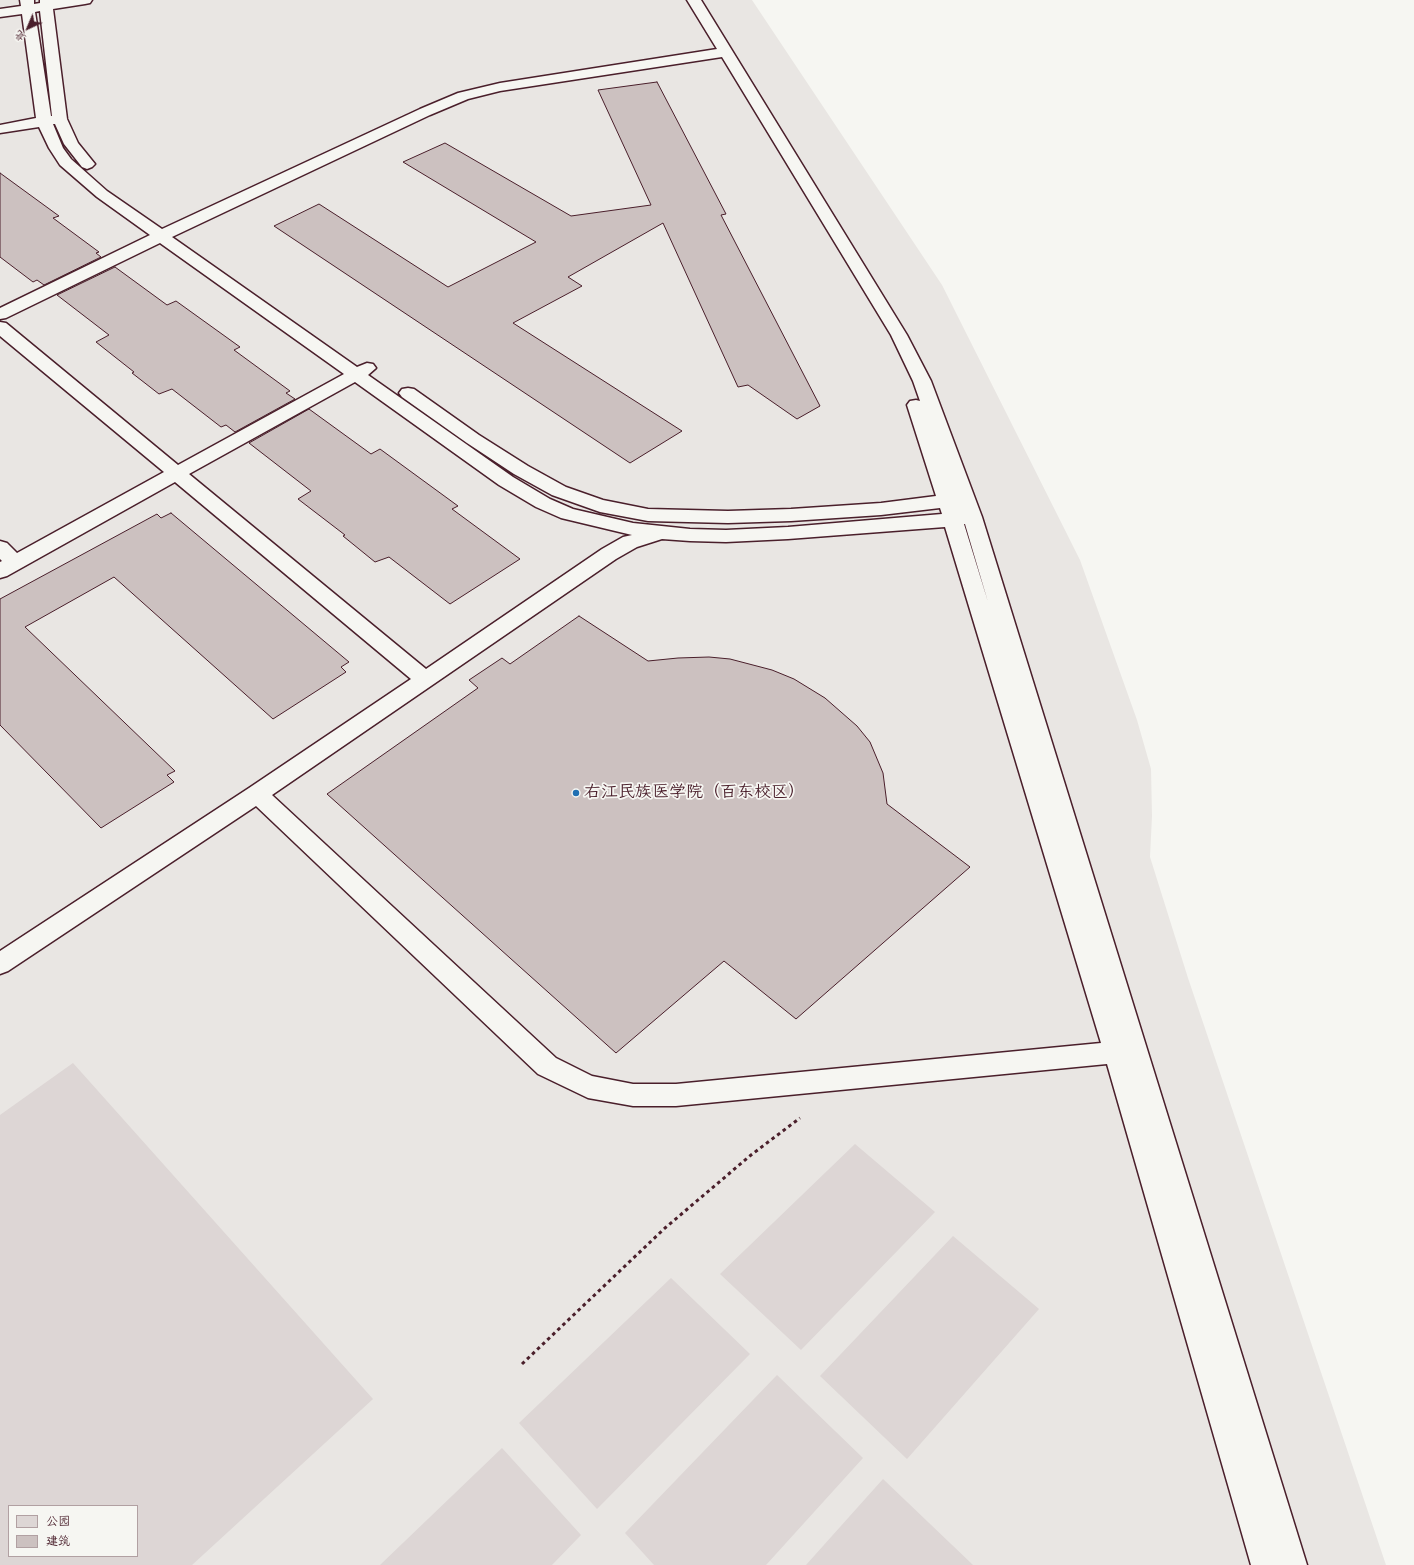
<!DOCTYPE html>
<html>
<head>
<meta charset="utf-8">
<style>
  body { margin:0 }
  #map { position:relative; width:1414px; height:1565px; overflow:hidden; background:#f6f6f2; font-family:Caveat,"LXGW WenKai TC",sans-serif }
  canvas { display:block }
  .legend { position:absolute; left:8px; top:1505px; width:130px; height:52px; box-sizing:border-box; background:#f6f6f2; border:1px solid #b1a0a2; margin:0; padding:5px 7px; list-style:none; font-size:12px; color:#4a1f2b }
  .legend li { display:flex; align-items:center; gap:8px; height:20px }
  .legend b { width:20px; border:1px solid #b1a0a2 }
  .north { position:absolute; left:8px; top:8px; width:40px; height:40px; -webkit-text-stroke:3px #f6f6f2; paint-order:stroke; rotate:224deg; font-size:11px; font-weight:700; line-height:16px; text-align:center; color:#4a1f2b }
  .north::after { content:''; display:block; margin:auto; width:14px; height:18px; background:#4a1f2b; clip-path:polygon(50% 0,100% 100%,50% 72%,0 100%) }
</style>
</head>
<body>
<div id="map">
<canvas width="1414" height="1565"></canvas>
<ul class="legend">
<li><b style="height:11px;background:#ddd6d5"></b>公园</li>
<li><b style="height:11px;background:#ccc1c0"></b>建筑</li>
</ul>
<div class="north">北</div>
</div>
<script>
const ctx = document.querySelector('canvas').getContext('2d');
ctx.lineJoin = 'round';
function fillPath(path, color) { ctx.fillStyle = color; ctx.fill(path, 'evenodd'); }
const poly = rows => new Path2D(rows.map(r => 'M' + r).join(''));
function strokePath(path, color, width, dash) { ctx.strokeStyle = color; ctx.lineWidth = width; ctx.lineCap = dash ? 'butt' : 'round'; ctx.setLineDash(dash || []); ctx.stroke(path); }
function label(font, color, halo, rows, align = 'center') {
  ctx.font = font + ' Caveat,"LXGW WenKai TC",sans-serif'; ctx.lineWidth = 3.5; ctx.setLineDash([]); ctx.textBaseline = 'middle'; ctx.strokeStyle = halo; ctx.fillStyle = color; for (const [text, x, y, turn = 0] of rows) {
    ctx.save(); ctx.translate(x, y); ctx.rotate((+turn || 0) * Math.PI / 180); ctx.textAlign = isNaN(turn) ? turn : align; if (halo) ctx.strokeText(text, 0, 0); ctx.fillText(text, 0, 0); ctx.restore();
  }
}
fillPath(poly([
  [0,0,752,0,942,285,1080,560,1137,720,1151,769,1152,816,1150,857,1188,978,1386,1565,0,1565],
  [9,1506,137,1506,137,1556,9,1556]
]), '#e9e6e3');
fillPath(poly([
  [73,1063,373,1399,192,1565,0,1565,0,1115],
  [9,1506,137,1506,137,1556,9,1556],
  [855,1144,935,1212,801,1350,720,1274],
  [953,1236,1039,1309,907,1459,820,1376],
  [671,1278,750,1354,597,1509,519,1423],
  [777,1375,863,1458,766,1565,654,1565,625,1533],
  [502,1448,581,1535,552,1565,380,1565],
  [883,1479,973,1565,806,1565]
]), '#ddd6d5');
const building = poly([
  [657,82,726,214,721,215,820,406,797,419,748,385,738,387,663,223,568,277,582,286,513,323,682,431,630,463,274,226,319,204,448,287,536,242,403,162,445,143,571,216,651,205,598,90,657,82],
  [0,173,59,216,53,218,99,252,96,253,101,257,44,285,37,280,33,282,0,257,0,173],
  [115,267,167,305,176,301,240,347,234,350,290,391,286,393,295,399,235,432,226,425,221,427,172,389,159,394,132,373,134,372,96,342,109,335,57,295,115,267],
  [309,409,371,454,380,449,458,506,452,509,520,559,450,604,389,557,375,562,343,536,345,535,298,499,311,491,249,443,309,409],
  [171,513,349,662,341,667,346,672,273,719,114,577,25,627,175,771,167,775,174,782,101,828,0,725,0,599,157,514,161,518,171,513],
  [579,616,648,661,678,658,709,657,730,659,772,670,794,679,825,698,857,726,870,742,883,773,887,804,970,867,796,1019,724,961,616,1053,327,794,478,688,469,680,502,658,510,664,579,616]
]);
fillPath(building, '#ccc1c0');
strokePath(building, '#4a1f2b', 1);
const service = poly([
  [20,0,34,0,34,4,40,3,40,0,92,0,90,3,85,4,53,9,67,119,78,143,95,164,92,167,87,169,82,167,64,144,55,124,53,124,63,148,71,159,107,191,162,229,420,109,458,93,500,83,717,49,687,0,701,0,907,335,931,381,982,517,1307,1565,1251,1565,1107,1064,676,1106,633,1106,588,1098,538,1074,256,806,8,971,0,974,0,951,249,788,411,679,175,482,7,576,0,578,0,562,2,561,0,559,0,541,7,543,17,553,164,472,0,336,0,322,6,323,178,465,344,374,160,243,6,318,0,319,0,308,150,235,97,197,60,165,49,148,39,127,0,133,0,125,36,118,22,14,0,17,0,9,21,6,20,0],
  [40,11,52,116,51,116,35,12,40,11],
  [722,57,891,335,913,381,920,401,916,400,910,401,907,405,936,496,881,503,791,509,728,511,648,509,603,500,566,487,528,466,479,435,414,389,408,388,402,389,399,393,402,397,467,443,514,474,552,495,600,512,648,521,728,523,791,521,881,515,940,508,942,514,788,527,726,530,690,529,633,523,573,509,550,499,513,477,368,375,376,368,373,364,367,363,357,367,172,237,430,115,468,99,500,91,722,57],
  [355,382,499,485,536,507,561,518,632,535,623,537,602,549,426,669,189,474,355,382],
  [964,524,965,524,988,602,964,524],
  [945,527,1101,1043,676,1084,633,1084,592,1076,556,1058,272,795,616,559,637,547,662,539,690,541,726,542,788,539,945,527]
]);
strokePath(service, '#4a1f2b', 3);
strokePath(poly([
  [522,1364,665,1228,751,1155,800,1118]
]), '#4a1f2b', 3, [3.5, 3.5]);
fillPath(service, '#f6f6f2');
for (const [x, y, r, color] of [
  [576,793,4,"#1f6fb2"]
]) { const dot = new Path2D(); dot.arc(x, y, r, 0, 2 * Math.PI); ctx.fillStyle = color; ctx.fill(dot); strokePath(dot, '#f6f6f2', 1.5); }
label('17px', '#4a1f2b', '#f6f6f2', [
  ["右江民族医学院（百东校区）",584,793]
], 'left');
</script>
</body>
</html>
